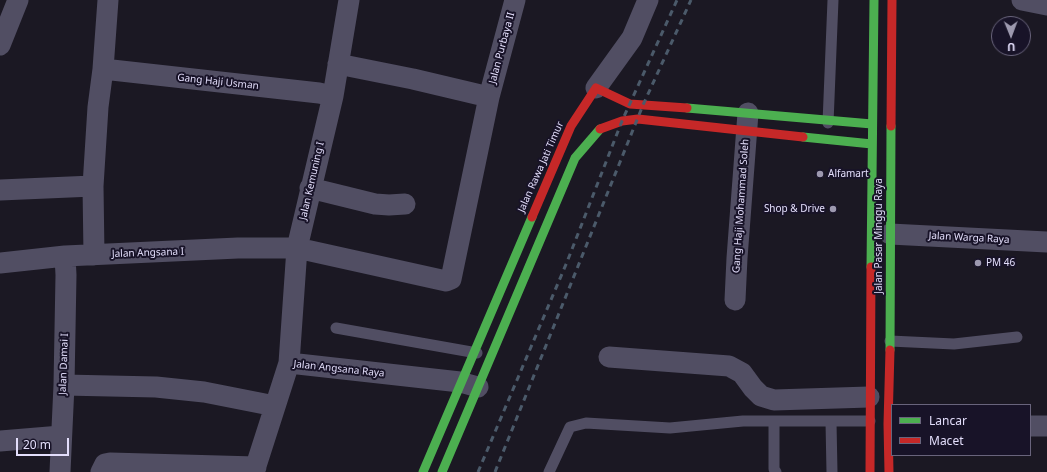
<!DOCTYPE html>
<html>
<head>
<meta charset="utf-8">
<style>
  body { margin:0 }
  #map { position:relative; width:1047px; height:472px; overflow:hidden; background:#1b1823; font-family:"Noto Sans",sans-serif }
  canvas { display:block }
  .legend { position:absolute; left:891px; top:404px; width:140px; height:52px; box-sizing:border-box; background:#181328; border:1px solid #69647c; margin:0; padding:5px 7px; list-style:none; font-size:12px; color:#e3defb }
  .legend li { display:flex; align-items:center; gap:8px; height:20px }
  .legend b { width:20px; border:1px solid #69647c }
  .north { position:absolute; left:991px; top:16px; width:40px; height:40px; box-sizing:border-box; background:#181328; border:1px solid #69647c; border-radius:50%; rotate:179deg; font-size:11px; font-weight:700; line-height:16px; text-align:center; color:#e3defb }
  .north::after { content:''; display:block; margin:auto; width:14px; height:18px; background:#9d99af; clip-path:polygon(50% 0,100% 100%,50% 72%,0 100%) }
  .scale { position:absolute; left:16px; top:438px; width:53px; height:18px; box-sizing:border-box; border:2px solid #e3defb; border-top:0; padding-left:5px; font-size:12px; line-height:14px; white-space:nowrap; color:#e3defb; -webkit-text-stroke:3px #181328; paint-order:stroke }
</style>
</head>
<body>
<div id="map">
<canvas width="1047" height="472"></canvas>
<ul class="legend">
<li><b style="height:5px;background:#4caf50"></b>Lancar</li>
<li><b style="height:5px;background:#c62828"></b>Macet</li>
</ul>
<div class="north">U</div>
<div class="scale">20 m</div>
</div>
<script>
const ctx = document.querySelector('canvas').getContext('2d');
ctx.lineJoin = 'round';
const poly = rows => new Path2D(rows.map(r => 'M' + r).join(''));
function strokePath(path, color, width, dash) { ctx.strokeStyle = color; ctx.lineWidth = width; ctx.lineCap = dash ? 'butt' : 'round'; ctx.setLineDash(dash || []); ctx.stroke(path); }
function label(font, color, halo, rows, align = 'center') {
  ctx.font = font + ' "Noto Sans",sans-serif'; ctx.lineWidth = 4; ctx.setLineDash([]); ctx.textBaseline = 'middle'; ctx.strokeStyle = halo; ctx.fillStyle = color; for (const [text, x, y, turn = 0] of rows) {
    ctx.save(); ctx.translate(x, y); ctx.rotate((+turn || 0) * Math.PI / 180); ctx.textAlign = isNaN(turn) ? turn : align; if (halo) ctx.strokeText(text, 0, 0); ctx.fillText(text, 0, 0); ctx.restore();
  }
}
strokePath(poly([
  [828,123,833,0],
  [336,328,477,353],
  [890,341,954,344,1017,337],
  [774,421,774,469,776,472],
  [831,422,832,472],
  [549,472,570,427,586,423,670,428,743,421,870,421]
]), '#514e63', 11);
strokePath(poly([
  [1022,0,1047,5],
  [0,45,18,0],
  [338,64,413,79,489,97],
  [103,69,319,93,333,96],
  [596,88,632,38,648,0],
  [310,188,375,204,389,205,405,204],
  [0,190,93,186],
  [890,234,1047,242],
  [94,255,93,186,98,107,103,69,108,0],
  [0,263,65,256,238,248,297,248,446,281,451,279,489,97,515,0],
  [735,300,737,258,748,113],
  [609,357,729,366,742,373,753,388,761,396,774,400,869,397],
  [289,363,460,382,478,387],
  [64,385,156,387,204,392,275,406],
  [1030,426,1047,426],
  [0,441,61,436],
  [60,472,64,385,66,275,65,256],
  [101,472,105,464,110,463,256,467],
  [254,472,289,363,297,248,333,96,349,0]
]), '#514e63', 21);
strokePath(poly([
  [687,108,872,124],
  [803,137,872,144],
  [871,267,874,0],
  [890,350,891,126],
  [423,472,532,217],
  [442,472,575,158,600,129]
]), '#4caf50', 9);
strokePath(poly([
  [891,126,892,0],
  [600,129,622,121,638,119,803,137],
  [532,217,571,126,596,88,630,104,687,108],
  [870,472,871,267],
  [889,472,888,424,890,350]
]), '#c62828', 9);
strokePath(poly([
  [478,472,567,262,622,121,677,0],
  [495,472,643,105,691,0]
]), '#4b5a6a', 3, [6, 5]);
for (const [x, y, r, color] of [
  [820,174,4,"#9d99af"],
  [833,209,4,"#9d99af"],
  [978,263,4,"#9d99af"]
]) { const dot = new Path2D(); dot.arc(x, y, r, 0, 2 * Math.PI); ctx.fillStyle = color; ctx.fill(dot); strokePath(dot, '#181328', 1.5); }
label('10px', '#e3defb', '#181328', [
  ["Jalan Purbaya II",502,48,-75],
  ["Gang Haji Usman",218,82,6],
  ["Jalan Rawa Jati Timur",541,167,-66],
  ["Jalan Kemuning I",312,181,-77],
  ["Gang Haji Mohammad Soleh",741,206,-86],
  ["Jalan Pasar Minggu Raya",879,236,-90],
  ["Jalan Warga Raya",969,238,3],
  ["Jalan Angsana I",148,253,-2],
  ["Jalan Damai I",64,364,-88],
  ["Jalan Angsana Raya",339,369,6]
]);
label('10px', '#e3defb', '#181328', [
  ["Alfamart",828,174],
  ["Shop & Drive",825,209,"right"],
  ["PM 46",986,263]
], 'left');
</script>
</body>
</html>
